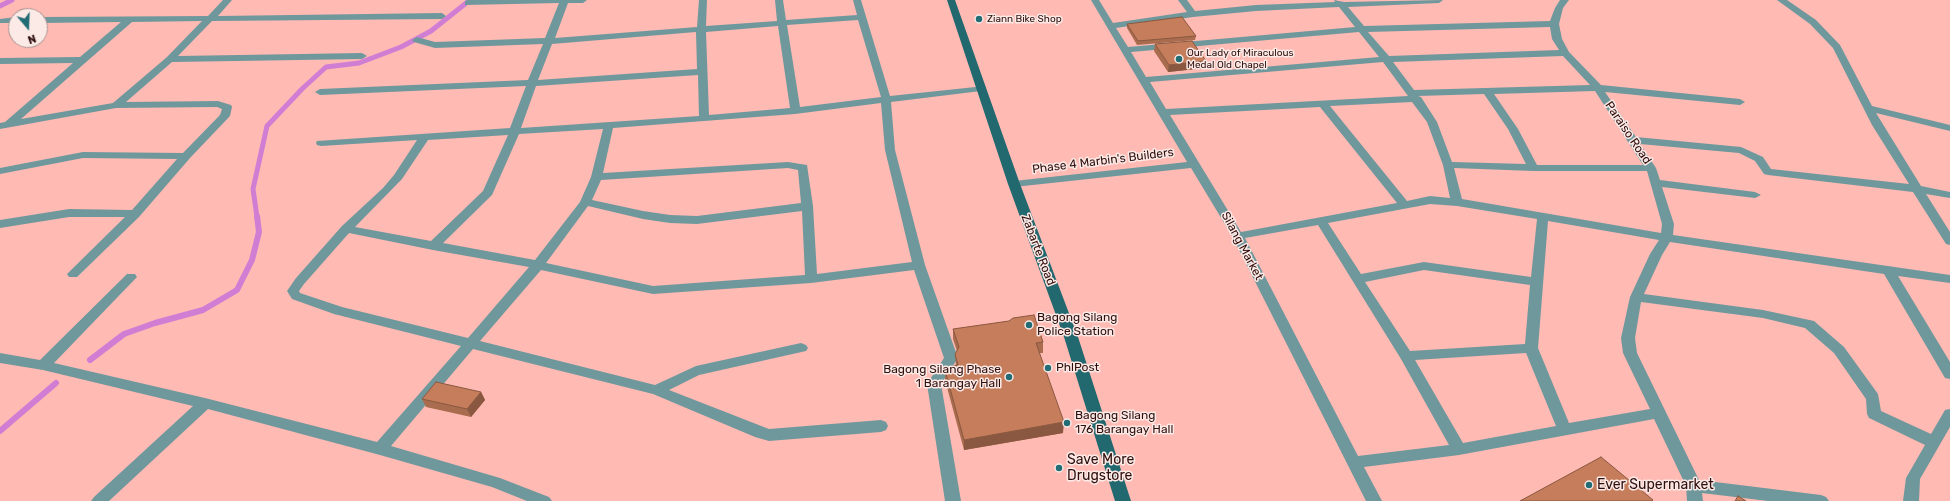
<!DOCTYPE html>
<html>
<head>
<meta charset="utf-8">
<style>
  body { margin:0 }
  #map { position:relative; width:1950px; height:501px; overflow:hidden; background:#ffbab3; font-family:Rubik,sans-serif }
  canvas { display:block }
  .north { position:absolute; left:8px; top:8px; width:40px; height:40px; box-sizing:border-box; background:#fceae7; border:1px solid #aa9290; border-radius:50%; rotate:161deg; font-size:11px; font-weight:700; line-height:16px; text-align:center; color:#2e0f0d }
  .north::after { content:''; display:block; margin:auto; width:14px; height:18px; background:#226d75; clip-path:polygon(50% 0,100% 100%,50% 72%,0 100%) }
</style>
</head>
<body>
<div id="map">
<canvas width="1950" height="501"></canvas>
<div class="north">N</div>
</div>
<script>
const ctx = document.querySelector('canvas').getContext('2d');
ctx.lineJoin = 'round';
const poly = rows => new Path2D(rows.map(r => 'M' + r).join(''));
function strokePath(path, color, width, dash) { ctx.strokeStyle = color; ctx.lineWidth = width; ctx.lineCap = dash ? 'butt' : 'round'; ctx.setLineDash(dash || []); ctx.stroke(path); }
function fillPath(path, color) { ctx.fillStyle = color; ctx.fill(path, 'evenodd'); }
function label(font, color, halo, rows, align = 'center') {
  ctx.font = font + ' Rubik,sans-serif'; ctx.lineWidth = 3; ctx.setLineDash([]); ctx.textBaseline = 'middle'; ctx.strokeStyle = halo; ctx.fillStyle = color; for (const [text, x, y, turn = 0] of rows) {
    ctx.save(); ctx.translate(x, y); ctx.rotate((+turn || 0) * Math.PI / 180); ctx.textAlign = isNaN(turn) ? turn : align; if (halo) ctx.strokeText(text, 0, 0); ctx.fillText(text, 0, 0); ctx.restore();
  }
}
strokePath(poly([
  [0,6,12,0],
  [257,217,253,189,267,126,302,89,326,67,359,63,401,47,431,31,470,0]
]), '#d07ed4', 5);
strokePath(poly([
  [90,360,124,334,155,323,203,310,237,290,252,260,259,232,257,216],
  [0,431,56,383]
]), '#d07ed4', 6);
fillPath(poly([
  [223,0,232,0,218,16,442,13,446,16,442,19,212,21,178,56,362,53,367,56,362,59,172,62,126,102,218,101,231,105,232,107,230,116,190,158,139,217,77,277,69,277,67,274,125,217,69,217,0,228,0,220,69,209,132,210,177,159,83,158,0,174,0,168,83,152,183,153,220,115,222,109,217,107,116,108,0,129,0,123,5,122,73,63,0,64,0,58,80,57,121,22,40,23,40,17,208,16,223,0],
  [202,21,167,57,113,103,21,119,132,22,202,21],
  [468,0,587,0,583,3,568,3,555,38,697,27,699,0,707,0,706,26,777,21,775,0,783,0,786,20,857,15,853,0,861,0,890,96,985,86,986,88,985,90,981,91,891,102,895,150,925,265,958,358,941,384,961,501,945,501,927,384,944,358,914,270,811,283,653,294,541,270,480,341,655,385,696,366,801,343,806,345,808,348,806,351,699,375,669,390,769,429,881,420,886,422,888,426,886,430,881,432,769,441,755,437,653,394,473,349,391,446,500,478,549,497,552,501,527,501,492,487,380,455,208,409,109,501,91,501,94,497,193,406,43,370,0,363,0,353,40,360,127,274,135,274,137,277,54,363,205,398,377,442,461,346,334,314,292,299,287,291,296,278,342,226,383,188,394,175,417,140,321,146,317,145,316,143,317,141,510,128,526,86,320,95,315,92,320,89,528,80,543,44,435,48,414,42,412,40,417,37,435,42,545,38,559,3,465,5,465,1,468,0],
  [858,20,881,97,800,107,787,25,858,20],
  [778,26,790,108,709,115,706,32,778,26],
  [696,32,697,69,538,80,552,44,696,32],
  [698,75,699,116,521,128,536,86,698,75],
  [881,103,885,150,912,262,817,274,813,206,807,165,788,162,603,173,613,128,795,114,881,103],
  [603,129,591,177,580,202,535,260,443,243,492,195,519,134,603,129],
  [508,135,483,191,431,241,355,227,402,179,428,140,508,135],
  [788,168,798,170,801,203,697,216,670,215,643,211,592,200,601,180,788,168],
  [588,206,643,219,670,223,697,224,802,211,805,275,653,286,546,263,588,206],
  [349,233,433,250,529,267,468,338,342,307,300,293,299,291,304,284,349,233],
  [1091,0,1099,0,1113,23,1187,12,1178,0,1187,0,1195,11,1256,5,1335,2,1334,0,1344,2,1443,0,1439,3,1348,7,1364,26,1550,21,1555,8,1560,0,1569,0,1563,8,1559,24,1562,39,1569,52,1601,85,1740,99,1745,102,1740,105,1605,92,1636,137,1741,147,1763,157,1771,169,1909,184,1872,125,1833,48,1810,24,1777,0,1787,0,1816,20,1840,45,1872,106,1950,125,1950,131,1876,113,1921,186,1950,192,1950,198,1926,194,1950,232,1950,245,1946,244,1913,192,1768,175,1764,174,1755,161,1739,153,1640,144,1656,168,1660,180,1755,192,1761,195,1755,198,1662,187,1674,224,1673,235,1950,275,1950,283,1898,276,1950,362,1950,379,1945,378,1884,274,1670,242,1662,255,1644,294,1763,310,1814,321,1844,347,1878,394,1881,411,1931,434,1945,410,1950,409,1950,427,1920,479,1919,501,1903,501,1906,478,1925,445,1869,418,1867,414,1866,399,1834,353,1805,328,1763,318,1641,302,1635,338,1637,353,1699,480,1821,495,1826,497,1829,501,1768,501,1702,493,1703,501,1687,501,1686,486,1654,419,1459,455,1364,467,1382,501,1366,501,1232,236,1191,168,1014,187,1008,184,1014,181,1187,162,1091,0],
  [1339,7,1355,27,1128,47,1116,28,1193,17,1256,11,1339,7],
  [1550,27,1552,39,1559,50,1389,56,1368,32,1550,27],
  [1359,32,1379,57,1146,77,1131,52,1359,32],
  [1563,56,1590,85,1414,90,1393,62,1563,56],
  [1383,62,1408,96,1166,109,1150,82,1383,62],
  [1595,91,1643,165,1537,165,1518,129,1494,94,1595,91],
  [1484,94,1508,129,1526,164,1452,162,1437,122,1421,97,1418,96,1484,94],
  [1412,102,1427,122,1443,165,1450,198,1430,196,1407,201,1330,106,1412,102],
  [1320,107,1397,203,1241,232,1170,115,1320,107],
  [1454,168,1533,171,1647,171,1662,224,1661,233,1462,199,1454,168],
  [1430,204,1457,206,1537,219,1531,277,1424,262,1361,274,1328,223,1430,204],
  [1548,221,1659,240,1650,254,1630,297,1621,338,1623,353,1650,409,1569,423,1538,348,1548,221],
  [1318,225,1401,359,1449,445,1358,456,1245,238,1318,225],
  [1424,270,1530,285,1525,344,1410,351,1365,282,1424,270],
  [1526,353,1556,426,1463,443,1415,360,1526,353],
  [16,17,16,23,0,23,0,19,16,17]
]), '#6f989d');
fillPath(poly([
  [947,0,955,0,1020,184,1078,337,1131,501,1115,501,1064,337,1008,184,947,0]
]), '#21686f');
fillPath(poly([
  [1127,24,1196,36,1195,40,1137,45,1127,28],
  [1155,44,1206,61,1205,68,1168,72,1154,51],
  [953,329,1043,342,1043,353,1039,353,1063,433,964,450,945,380,945,370,956,366,955,354,957,351,953,339],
  [481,392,485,400,471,417,426,407,422,399]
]), '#a96c4e');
fillPath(poly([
  [1206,61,1205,68,1168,72,1169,65],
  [481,392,485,400,471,417,467,409],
  [1064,422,1063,433,964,450,964,440]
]), '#8a5840');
const building = poly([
  [1182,17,1196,36,1138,41,1127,24,1182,17],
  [1192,41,1206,61,1169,65,1155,44,1192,41],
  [1034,315,1043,342,1036,343,1064,422,964,440,945,370,947,367,958,365,955,354,959,347,953,329,1009,321,1013,318,1034,315],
  [436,382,481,392,467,409,422,399,436,382],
  [1601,457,1653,500,1652,501,1520,501,1601,457],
  [1738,496,1746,501,1735,501,1738,496]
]);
fillPath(building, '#c57d5b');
strokePath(building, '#8a5840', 1);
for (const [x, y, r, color] of [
  [979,19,4,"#226d75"],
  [1179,59,4,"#226d75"],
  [1029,325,4,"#226d75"],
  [1048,368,4,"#226d75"],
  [1009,377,4,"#226d75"],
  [1067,423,4,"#226d75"],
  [1059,468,4,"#226d75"],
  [1589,485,4,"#226d75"]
]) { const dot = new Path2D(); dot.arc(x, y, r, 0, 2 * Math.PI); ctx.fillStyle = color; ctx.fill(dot); strokePath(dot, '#fceae7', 1.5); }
label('10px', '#2e0f0d', '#fceae7', [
  ["Ziann Bike Shop",987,19],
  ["Our Lady of Miraculous",1187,53],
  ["Medal Old Chapel",1187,65]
], 'left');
label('12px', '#2e0f0d', '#fceae7', [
  ["Paraiso Road",1628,133,56],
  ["Phase 4 Marbin's Builders",1103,161,-7],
  ["Silang Market",1242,246,62],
  ["Zabarte Road",1038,250,69]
]);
label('12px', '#2e0f0d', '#fceae7', [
  ["Bagong Silang",1037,318],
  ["Police Station",1037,332],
  ["PhlPost",1056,368],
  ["Bagong Silang Phase",1001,370,"right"],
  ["1 Barangay Hall",1001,384,"right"],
  ["Bagong Silang",1075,416],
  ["176 Barangay Hall",1075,430]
], 'left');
label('14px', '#2e0f0d', '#fceae7', [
  ["Save More",1067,460],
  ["Drugstore",1067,476],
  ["Ever Supermarket",1597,485]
], 'left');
</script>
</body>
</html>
